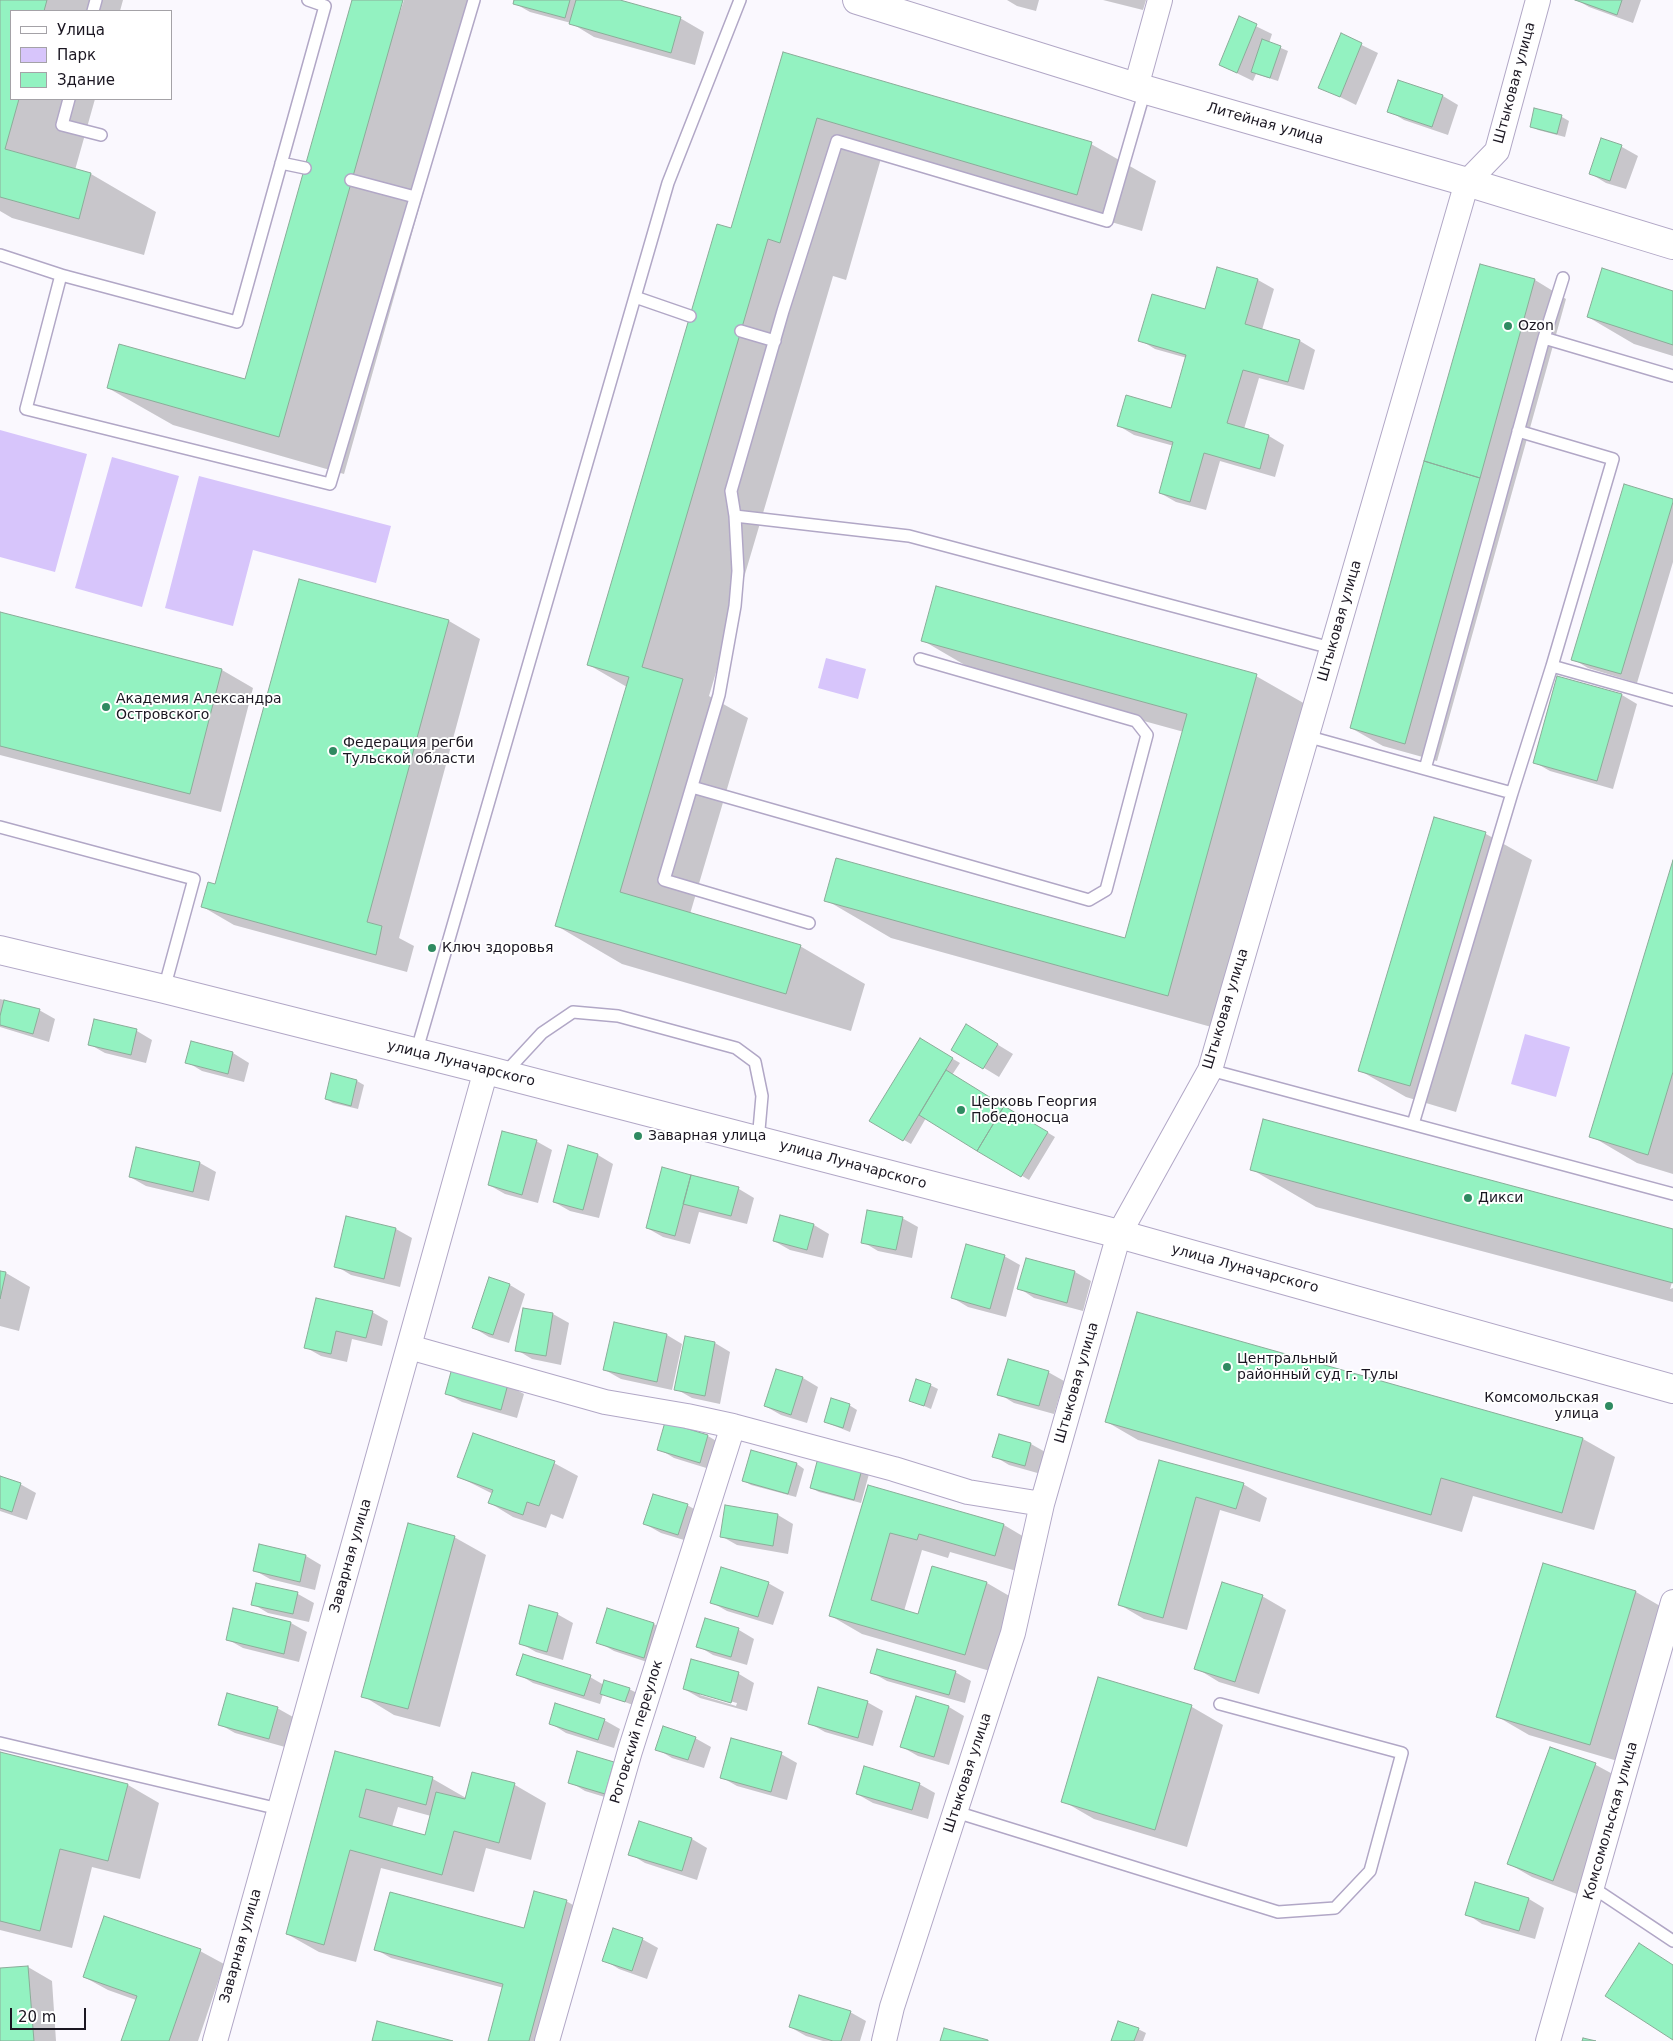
<!DOCTYPE html>
<html>
<head>
<meta charset="utf-8">
<style>
  body { margin:0 }
  #map { position:relative; width:1673px; height:2041px; overflow:hidden; background:#faf8fe; font-family:"DejaVu Sans",sans-serif }
  canvas { display:block }
  .legend { position:absolute; left:10px; top:10px; width:162px; height:90px; box-sizing:border-box; background:#fff; border:1px solid #a4a2a7; margin:0; padding:6px 9px; list-style:none; font-size:15px; color:#1b1722 }
  .legend li { display:flex; align-items:center; gap:10px; height:25px }
  .legend b { width:25px; border:1px solid #a4a2a7 }
  .scale { position:absolute; left:10px; top:2008px; width:76px; height:22px; box-sizing:border-box; border:2px solid #1b1722; border-top:0; padding-left:6px; font-size:15px; line-height:18px; white-space:nowrap; color:#1b1722; -webkit-text-stroke:4px #fff; paint-order:stroke }
</style>
</head>
<body>
<div id="map">
<canvas width="1673" height="2041"></canvas>
<ul class="legend">
<li><b style="height:6px;background:#fff"></b>Улица</li>
<li><b style="height:14px;background:#d7c5fb"></b>Парк</li>
<li><b style="height:14px;background:#93f2c1"></b>Здание</li>
</ul>
<div class="scale">20 m</div>
</div>
<script>
const ctx = document.querySelector('canvas').getContext('2d');
ctx.lineJoin = 'round';
function fillPath(path, color) { ctx.fillStyle = color; ctx.fill(path, 'evenodd'); }
const poly = rows => new Path2D(rows.map(r => 'M' + r).join(''));
function strokePath(path, color, width, dash) { ctx.strokeStyle = color; ctx.lineWidth = width; ctx.lineCap = dash ? 'butt' : 'round'; ctx.setLineDash(dash || []); ctx.stroke(path); }
function label(font, color, halo, rows, align = 'center') {
  ctx.font = font + ' "DejaVu Sans",sans-serif'; ctx.lineWidth = 4; ctx.setLineDash([]); ctx.textBaseline = 'middle'; ctx.strokeStyle = halo; ctx.fillStyle = color; for (const [text, x, y, turn = 0] of rows) {
    ctx.save(); ctx.translate(x, y); ctx.rotate((+turn || 0) * Math.PI / 180); ctx.textAlign = isNaN(turn) ? turn : align; if (halo) ctx.strokeText(text, 0, 0); ctx.fillText(text, 0, 0); ctx.restore();
  }
}
fillPath(poly([
  [0,430,87,454,55,572,0,557],
  [112,457,179,476,142,607,75,588],
  [199,476,391,526,376,583,253,550,233,626,165,608],
  [826,658,866,669,858,699,818,688],
  [1525,1034,1570,1047,1556,1097,1511,1084]
]), '#d7c5fb');
fillPath(poly([
  [0,0,123,0,120,11,11,11,11,99,95,99,75,170,91,174,156,212,144,255,12,218,0,211],
  [353,0,401,0,398,11,400,12,404,0,478,0,344,474,173,425,108,388,246,380],
  [515,0,616,0,680,18,704,32,695,65,594,37,571,23,530,12,514,3],
  [1007,0,1039,0,1036,11,1017,6],
  [1103,0,1146,0,1143,10],
  [1577,0,1641,0,1633,23,1589,7],
  [1239,18,1272,34,1269,43,1288,51,1278,81,1256,74,1253,81,1220,65],
  [1341,35,1378,53,1356,105,1320,87],
  [784,53,1091,144,1156,181,1142,231,882,155,846,280,833,276,709,696,748,718,690,914,800,946,865,984,851,1031,622,964,557,926,627,687,589,665,732,230],
  [1399,81,1443,96,1458,105,1448,135,1404,120,1389,111],
  [1535,110,1562,117,1569,121,1565,137,1538,130,1531,126],
  [1602,140,1622,147,1638,156,1626,189,1606,183,1591,174],
  [1481,266,1535,280,1566,299,1437,761,1383,746,1351,728],
  [1218,269,1258,280,1274,289,1262,330,1300,341,1315,350,1304,390,1259,378,1244,429,1269,436,1284,445,1275,477,1220,461,1206,510,1176,502,1160,493,1174,446,1134,435,1119,426,1172,409,1187,358,1155,349,1140,340,1206,311],
  [1673,292,1673,356,1634,344,1588,317],
  [1673,500,1673,562,1637,683,1588,668,1573,659],
  [299,580,449,621,480,639,399,938,414,946,407,972,234,925,203,907,216,885],
  [0,613,222,670,253,688,221,812,0,755],
  [922,640,1256,676,1321,713,1233,1033,891,938,826,900,1126,939,1184,732,987,678],
  [1558,677,1622,695,1637,704,1613,789,1550,771,1534,762],
  [1435,818,1486,834,1532,860,1456,1112,1406,1097,1359,1070],
  [1673,864,1673,1174,1637,1163,1591,1136],
  [0,999,39,1010,55,1019,49,1042,0,1027],
  [95,1020,137,1031,152,1040,146,1063,105,1053,89,1044],
  [982,1035,1013,1054,999,1077,953,1049],
  [920,1040,960,1063,952,1075,1055,1137,1029,1180,926,1118,911,1144,871,1121],
  [192,1043,233,1053,249,1063,244,1082,202,1071,187,1062],
  [332,1075,357,1081,364,1085,358,1109,333,1103,326,1099],
  [536,1141,552,1150,538,1203,505,1194,489,1185],
  [137,1148,200,1163,216,1172,209,1201,146,1186,130,1177],
  [598,1155,613,1164,599,1218,570,1211,554,1202],
  [663,1168,739,1189,754,1198,747,1224,699,1212,690,1244,663,1237,647,1228],
  [1251,1169,1673,1230,1673,1279,1670,1289,1673,1288,1673,1302,1316,1207],
  [347,1218,396,1229,412,1238,400,1287,351,1275,336,1266],
  [902,1218,918,1227,912,1258,878,1251,863,1242],
  [814,1225,829,1234,823,1258,790,1250,774,1241],
  [1004,1256,1020,1265,1006,1317,968,1307,953,1298],
  [1026,1259,1075,1272,1091,1281,1083,1311,1034,1298,1019,1288],
  [0,1272,6,1273,30,1287,19,1331,0,1326],
  [510,1285,525,1294,509,1343,489,1337,474,1328],
  [524,1310,553,1314,569,1323,561,1365,532,1359,517,1350],
  [372,1312,388,1321,382,1346,352,1339,347,1362,321,1356,305,1347],
  [1138,1313,1583,1439,1615,1457,1594,1530,1473,1496,1462,1532,1138,1440,1107,1422],
  [667,1335,682,1344,672,1390,621,1379,605,1370],
  [715,1343,730,1352,720,1404,692,1398,676,1389],
  [1048,1372,1064,1381,1054,1414,1014,1403,999,1394],
  [803,1378,818,1387,807,1423,781,1415,765,1406],
  [508,1385,524,1394,517,1418,462,1402,446,1393],
  [930,1385,938,1389,931,1409,910,1400],
  [849,1405,857,1410,850,1432,825,1422],
  [666,1424,708,1436,723,1445,716,1471,674,1458,659,1449],
  [1000,1435,1031,1444,1047,1453,1041,1474,1009,1465,994,1456],
  [752,1452,797,1464,804,1469,796,1497,751,1485,744,1481],
  [1160,1461,1243,1484,1267,1498,1260,1522,1220,1510,1187,1630,1144,1619,1120,1605],
  [554,1463,578,1476,563,1519,551,1514,546,1528,513,1517,490,1503,493,1494,459,1477],
  [861,1470,869,1474,861,1503,819,1492,811,1488],
  [0,1478,20,1484,36,1493,27,1520,0,1511],
  [868,1486,1004,1525,1036,1544,1027,1574,950,1552,948,1558,922,1550,904,1611,919,1615,987,1583,1018,1601,997,1673,862,1634,831,1616],
  [687,1505,703,1514,694,1543,661,1533,645,1524],
  [778,1515,793,1524,788,1554,737,1545,721,1536],
  [454,1537,486,1555,440,1727,394,1715,363,1696],
  [306,1556,321,1565,315,1590,270,1579,254,1570],
  [1544,1565,1636,1592,1667,1610,1621,1762,1529,1735,1498,1717],
  [768,1583,784,1592,773,1625,727,1611,711,1602],
  [257,1584,298,1594,314,1603,309,1622,268,1613,253,1604],
  [1262,1596,1286,1610,1259,1694,1219,1682,1196,1668],
  [234,1609,291,1623,307,1632,299,1662,243,1648,227,1639],
  [608,1610,654,1624,669,1633,659,1666,614,1651,598,1642],
  [557,1614,573,1623,563,1660,536,1652,520,1643],
  [705,1620,739,1630,754,1639,747,1665,713,1655,698,1646],
  [692,1660,739,1674,754,1683,747,1711,700,1698,684,1689],
  [700,1693,737,1703,736,1706,700,1695],
  [871,1672,955,1672,971,1681,965,1703,887,1681],
  [518,1674,590,1677,604,1685,629,1689,637,1693,633,1705,603,1694,600,1704,533,1683],
  [1099,1679,1192,1707,1223,1725,1187,1847,1094,1819,1063,1801],
  [867,1702,883,1711,873,1746,825,1732,809,1723],
  [949,1707,964,1716,949,1765,918,1756,902,1747],
  [277,1708,293,1717,285,1747,235,1733,219,1724],
  [604,1720,620,1729,614,1748,566,1733,550,1723],
  [695,1738,711,1747,704,1768,672,1758,657,1749],
  [1551,1748,1596,1765,1620,1778,1577,1894,1532,1877,1509,1864],
  [0,1753,128,1785,159,1803,140,1879,92,1867,72,1948,0,1930],
  [336,1753,433,1779,466,1798,515,1785,546,1803,531,1860,486,1848,474,1892,381,1868,356,1962,319,1952,287,1934],
  [398,1807,431,1816,426,1836,392,1827],
  [781,1754,797,1763,787,1800,737,1786,721,1777],
  [614,1763,629,1772,621,1802,585,1791,570,1782],
  [919,1784,935,1793,928,1819,873,1803,857,1794],
  [640,1822,692,1839,707,1848,697,1880,645,1863,630,1854],
  [1529,1899,1544,1908,1535,1939,1482,1924,1467,1914],
  [566,1901,582,1910,547,2041,490,2041,504,1988,391,1958,375,1949,525,1930],
  [642,1939,658,1948,647,1979,619,1969,604,1960],
  [200,1951,224,1964,198,2041,123,2041,136,2000,108,1990,84,1977],
  [28,1967,52,1981,56,2041,0,2041,0,1969],
  [850,2012,866,2021,860,2041,823,2041,806,2036,790,2027],
  [1138,2029,1146,2033,1143,2041,1112,2041]
]), '#0003');
const building = poly([
  [0,0,47,0,44,11,11,11,11,99,19,99,5,149,91,173,79,219,0,197,0,0],
  [352,0,403,0,279,437,107,388,119,344,245,379,352,0],
  [514,0,570,0,565,18,513,4,514,0],
  [576,0,620,0,681,17,671,53,569,24,576,0],
  [1575,0,1622,0,1617,15,1575,0],
  [1239,16,1257,24,1237,73,1219,65,1239,16],
  [1341,33,1362,43,1340,97,1318,88,1341,33],
  [1262,39,1281,46,1270,78,1251,72,1262,39],
  [783,52,1092,142,1077,195,817,118,780,243,768,239,642,667,683,679,620,892,801,945,786,994,555,926,629,677,587,665,717,224,731,228,783,52],
  [1398,80,1443,95,1432,127,1387,112,1398,80],
  [1534,108,1562,115,1557,134,1530,127,1534,108],
  [1601,138,1622,145,1610,181,1589,174,1601,138],
  [1480,264,1535,279,1480,478,1424,461,1480,264],
  [1217,267,1258,279,1245,324,1300,340,1288,382,1243,370,1227,423,1269,435,1260,469,1204,453,1190,502,1159,493,1173,442,1117,426,1126,395,1171,408,1186,355,1138,341,1152,294,1205,309,1217,267],
  [1602,268,1673,291,1673,345,1587,317,1602,268],
  [1424,461,1480,478,1405,744,1350,728,1424,461],
  [1624,484,1673,499,1673,502,1621,674,1571,660,1624,484],
  [299,579,449,620,367,922,382,926,376,955,201,907,208,882,215,884,299,579],
  [936,586,1257,674,1168,996,824,901,836,858,1125,938,1187,714,921,641,936,586],
  [0,612,222,669,190,794,0,746,0,612],
  [1557,676,1622,694,1597,781,1533,763,1557,676],
  [1434,817,1486,832,1410,1086,1358,1071,1434,817],
  [1673,860,1673,1072,1648,1155,1589,1137,1673,860],
  [4,1000,40,1009,33,1034,0,1025,0,1016,4,1000],
  [94,1019,137,1029,131,1055,88,1045,94,1019],
  [966,1024,998,1044,983,1069,951,1050,966,1024],
  [920,1038,953,1058,903,1141,869,1121,920,1038],
  [191,1041,233,1052,228,1074,185,1063,191,1041],
  [946,1070,1004,1106,977,1151,919,1115,946,1070],
  [331,1073,357,1080,351,1106,325,1099,331,1073],
  [1004,1106,1048,1132,1021,1177,977,1151,1004,1106],
  [1263,1119,1673,1229,1673,1283,1250,1170,1263,1119],
  [502,1131,537,1140,522,1195,488,1185,502,1131],
  [568,1145,598,1154,583,1210,553,1202,568,1145],
  [136,1147,200,1162,193,1192,129,1177,136,1147],
  [662,1167,691,1175,675,1236,646,1228,662,1167],
  [691,1175,739,1187,731,1216,683,1204,691,1175],
  [867,1210,903,1217,896,1250,861,1243,867,1210],
  [780,1215,814,1224,807,1250,773,1241,780,1215],
  [346,1216,396,1228,384,1279,334,1267,346,1216],
  [966,1244,1005,1255,990,1309,951,1298,966,1244],
  [1026,1258,1075,1271,1067,1303,1017,1289,1026,1258],
  [0,1271,6,1272,0,1299,0,1271],
  [489,1277,510,1284,493,1335,472,1328,489,1277],
  [316,1298,373,1311,366,1338,336,1331,331,1354,304,1348,316,1298],
  [523,1308,553,1313,546,1356,515,1351,523,1308],
  [1137,1312,1583,1438,1562,1513,1441,1478,1431,1515,1105,1422,1137,1312],
  [614,1322,667,1334,657,1382,603,1370,614,1322],
  [685,1336,715,1342,705,1396,674,1390,685,1336],
  [1008,1359,1049,1371,1039,1406,997,1395,1008,1359],
  [452,1368,508,1384,501,1410,445,1394,452,1368],
  [776,1369,803,1377,791,1415,764,1406,776,1369],
  [916,1379,931,1384,924,1406,909,1401,916,1379],
  [831,1398,850,1404,843,1428,824,1422,831,1398],
  [665,1422,708,1435,700,1463,657,1450,665,1422],
  [473,1433,555,1461,539,1506,527,1502,523,1515,488,1503,493,1490,457,1477,473,1433],
  [999,1434,1031,1443,1025,1466,992,1457,999,1434],
  [751,1450,797,1463,788,1494,742,1481,751,1450],
  [818,1458,862,1469,854,1500,810,1488,818,1458],
  [1159,1460,1244,1483,1236,1509,1196,1497,1163,1618,1118,1605,1159,1460],
  [0,1476,21,1483,12,1512,0,1508,0,1476],
  [868,1485,1004,1524,995,1556,919,1534,917,1540,890,1533,871,1600,918,1614,932,1566,987,1582,965,1655,829,1616,868,1485],
  [653,1494,688,1504,678,1535,643,1524,653,1494],
  [725,1505,778,1514,773,1546,720,1537,725,1505],
  [408,1523,455,1536,408,1709,361,1697,408,1523],
  [259,1544,306,1555,300,1582,253,1571,259,1544],
  [1543,1563,1636,1591,1590,1745,1496,1717,1543,1563],
  [721,1567,769,1582,758,1617,710,1603,721,1567],
  [1222,1582,1263,1595,1235,1682,1194,1669,1222,1582],
  [256,1583,298,1592,293,1614,251,1605,256,1583],
  [529,1605,558,1613,547,1652,519,1644,529,1605],
  [233,1608,291,1622,284,1654,226,1640,233,1608],
  [607,1608,654,1623,644,1658,596,1643,607,1608],
  [705,1618,739,1628,731,1657,696,1647,705,1618],
  [877,1649,956,1671,949,1695,870,1673,877,1649],
  [523,1654,591,1675,584,1696,516,1675,523,1654],
  [691,1659,739,1672,731,1703,683,1689,691,1659],
  [1098,1677,1192,1705,1155,1830,1061,1802,1098,1677],
  [604,1680,630,1688,625,1702,600,1694,604,1680],
  [818,1687,868,1701,858,1738,808,1724,818,1687],
  [227,1693,278,1707,269,1739,218,1725,227,1693],
  [916,1696,949,1706,934,1757,900,1747,916,1696],
  [555,1703,605,1719,598,1740,549,1724,555,1703],
  [663,1726,696,1737,688,1760,655,1750,663,1726],
  [731,1738,782,1752,771,1792,720,1778,731,1738],
  [1550,1747,1596,1763,1553,1881,1507,1864,1550,1747],
  [335,1751,433,1777,426,1805,366,1789,359,1817,425,1835,436,1792,465,1799,472,1772,515,1783,499,1843,454,1831,442,1875,350,1850,324,1945,286,1934,335,1751],
  [577,1751,614,1762,605,1794,568,1783,577,1751],
  [0,1752,128,1784,108,1861,60,1849,40,1931,0,1921,0,1752],
  [864,1766,920,1783,912,1810,856,1794,864,1766],
  [639,1821,692,1838,682,1871,628,1855,639,1821],
  [1475,1882,1529,1898,1519,1931,1465,1915,1475,1882],
  [534,1891,567,1900,529,2041,488,2041,503,1984,374,1950,390,1892,524,1928,534,1891],
  [104,1916,201,1949,169,2041,121,2041,137,1996,83,1977,104,1916],
  [613,1928,643,1938,632,1971,602,1961,613,1928],
  [1639,1943,1673,1965,1673,2040,1605,1996,1639,1943],
  [28,1966,34,2041,0,2041,0,1968,28,1966],
  [799,1995,851,2011,841,2041,833,2041,789,2027,799,1995],
  [377,2021,453,2041,372,2041,377,2021],
  [1118,2021,1139,2028,1134,2041,1111,2041,1118,2021],
  [944,2028,988,2040,988,2041,940,2041,944,2028],
  [1583,2038,1596,2041,1582,2041,1583,2038]
]);
fillPath(building, '#93f2c1');
strokePath(building, '#8bac99', 1);
const service = poly([
  [93,11,96,0],
  [69,99,62,125,101,135],
  [281,163,305,168],
  [351,180,415,197],
  [0,255,61,275,26,409,330,484,474,0],
  [61,275,237,322,325,6,308,0],
  [1563,278,1544,338,1673,376],
  [635,297,690,316],
  [741,331,775,341],
  [1518,431,1613,459,1552,666],
  [735,516,909,536,1331,648],
  [1306,736,1425,769,1544,338],
  [1425,769,1512,793,1552,666,1673,700],
  [692,787,1089,900,1106,890,1147,735,1136,721,920,659],
  [0,827,194,879,164,989],
  [809,923,664,880,719,695,735,606,738,571,735,516,731,491,783,311,837,141,1107,221,1145,90],
  [416,1053,668,183,740,0],
  [1210,1070,1673,1194],
  [504,1074,542,1033,573,1012,618,1016,736,1048,755,1062,762,1096,758,1141],
  [1413,1124,1512,793],
  [0,1743,279,1809],
  [956,1812,1278,1912,1335,1908,1370,1871,1402,1753,1220,1704],
  [1592,1887,1673,1941]
]);
const minor = poly([
  [1136,87,1160,0],
  [409,1347,605,1402,687,1416,733,1426,894,1469,968,1492,1042,1504],
  [215,2041,486,1070],
  [547,2041,630,1751,733,1426],
  [884,2041,892,2007,1013,1633,1042,1504,1119,1234,1210,1070,1467,182,1497,151,1538,0],
  [1548,2041,1673,1602]
]);
const tertiary = poly([
  [857,0,1136,87,1467,182,1673,245]
]);
const secondary = poly([
  [0,950,164,989,486,1070,1119,1234,1673,1389]
]);
strokePath(service, '#b1a7c6', 14);
strokePath(minor, '#b1a7c6', 26);
strokePath(tertiary, '#b1a7c6', 30);
strokePath(secondary, '#b1a7c6', 30);
strokePath(service, '#fff', 11);
strokePath(minor, '#fff', 24);
strokePath(tertiary, '#fff', 28);
strokePath(secondary, '#fff', 28);
for (const [x, y, r, color] of [
  [1508,326,5,"#2f8a61"],
  [106,707,5,"#2f8a61"],
  [333,751,5,"#2f8a61"],
  [432,948,5,"#2f8a61"],
  [961,1110,5,"#2f8a61"],
  [638,1136,5,"#2f8a61"],
  [1468,1198,5,"#2f8a61"],
  [1227,1367,5,"#2f8a61"],
  [1609,1406,5,"#2f8a61"]
]) { const dot = new Path2D(); dot.arc(x, y, r, 0, 2 * Math.PI); ctx.fillStyle = color; ctx.fill(dot); strokePath(dot, '#fff', 2); }
label('14px', '#1b1722', '#fff', [
  ["Штыковая улица",1515,83,-75],
  ["Литейная улица",1265,124,16],
  ["Штыковая улица",1340,621,-74],
  ["Штыковая улица",1226,1009,-73],
  ["улица Луначарского",461,1064,14],
  ["улица Луначарского",853,1165,15],
  ["улица Луначарского",1245,1269,15],
  ["Штыковая улица",1077,1383,-74],
  ["Заварная улица",351,1556,-74],
  ["Роговский переулок",637,1732,-73],
  ["Штыковая улица",968,1773,-72],
  ["Комсомольская улица",1611,1821,-74],
  ["Заварная улица",241,1946,-74]
]);
label('14px', '#1b1722', '#fff', [
  ["Ozon",1518,326],
  ["Академия Александра",116,699],
  ["Островского",116,715],
  ["Федерация регби",343,743],
  ["Тульской области",343,759],
  ["Ключ здоровья",442,948],
  ["Церковь Георгия",971,1102],
  ["Победоносца",971,1118],
  ["Заварная улица",648,1136],
  ["Дикси",1478,1198],
  ["Центральный",1237,1359],
  ["районный суд г. Тулы",1237,1375],
  ["Комсомольская",1599,1398,"right"],
  ["улица",1599,1414,"right"]
], 'left');
</script>
</body>
</html>
